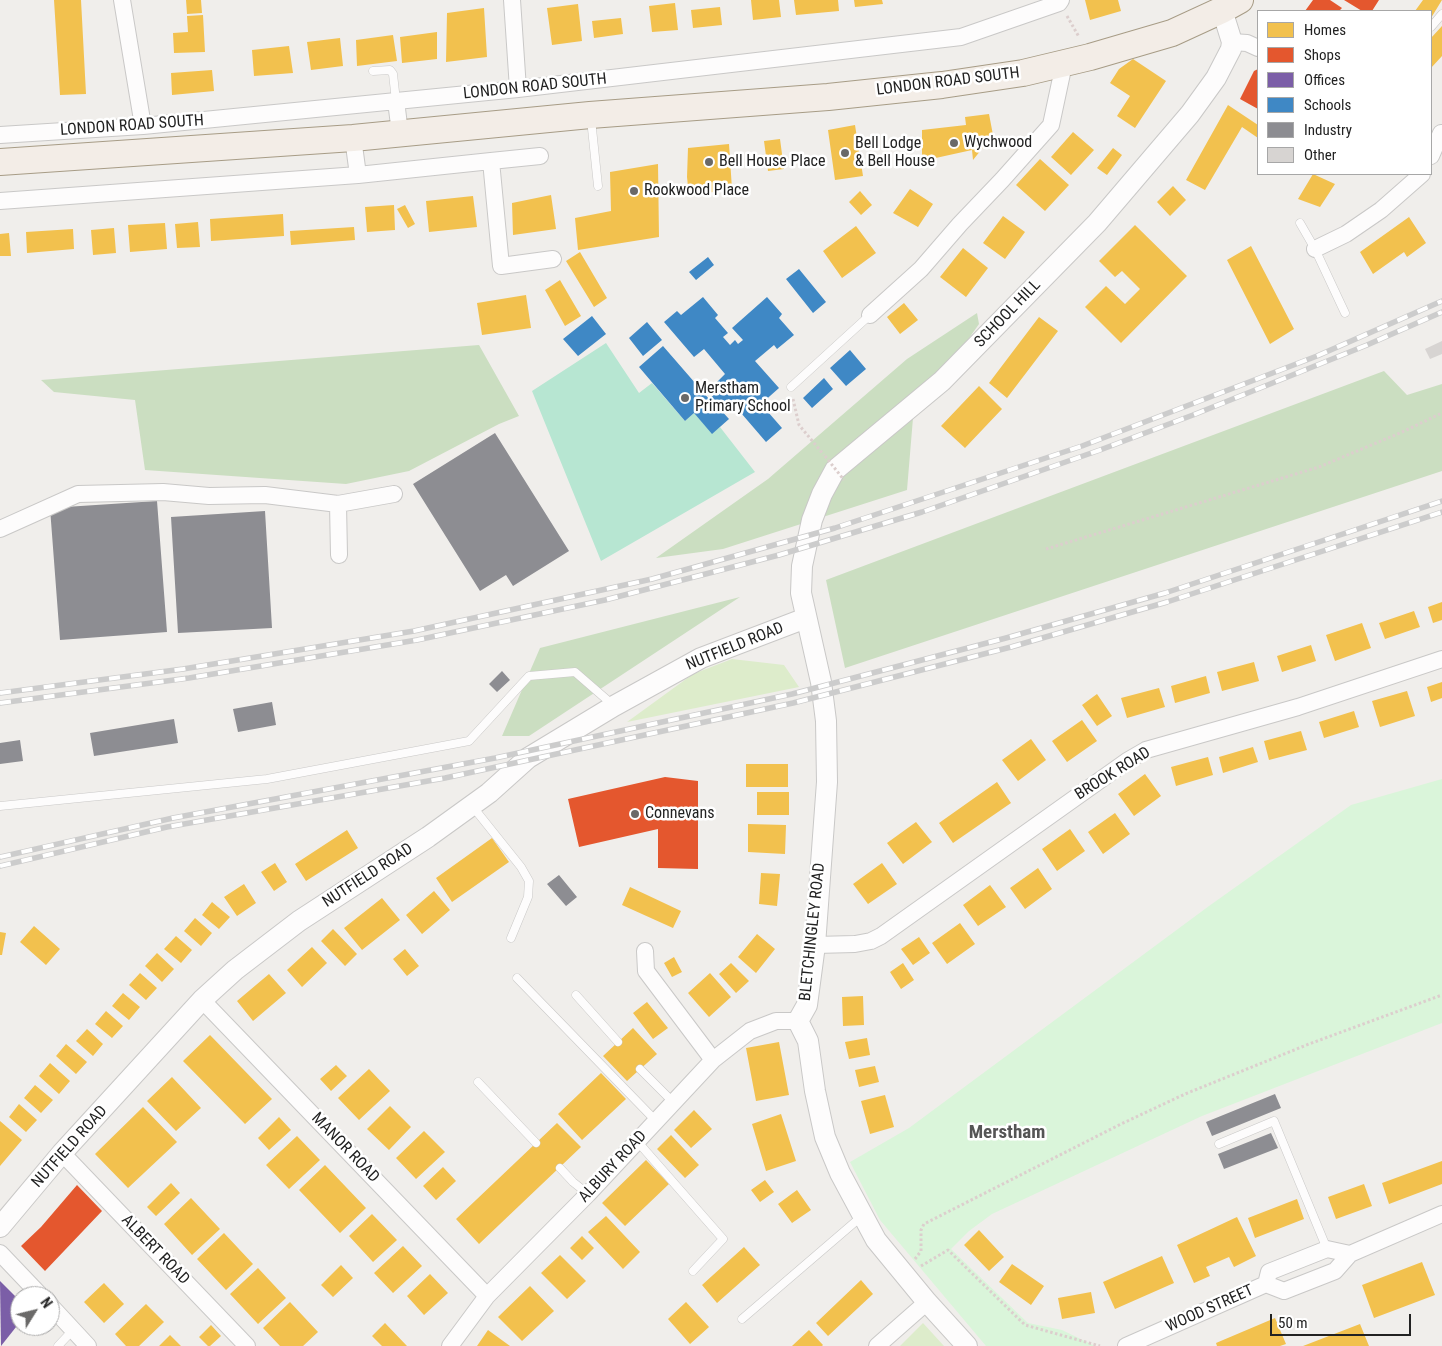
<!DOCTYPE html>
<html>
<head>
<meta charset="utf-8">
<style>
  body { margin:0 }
  #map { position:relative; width:1442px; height:1346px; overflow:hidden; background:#f0eeeb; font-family:"Roboto Condensed",sans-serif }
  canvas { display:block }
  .legend { position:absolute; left:1257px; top:10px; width:175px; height:165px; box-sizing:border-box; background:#fff; border:1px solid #a7a7a7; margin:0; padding:6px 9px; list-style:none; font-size:15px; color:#222 }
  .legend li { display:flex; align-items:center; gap:10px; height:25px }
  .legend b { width:25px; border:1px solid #a7a7a7 }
  .north { position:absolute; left:10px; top:1286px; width:50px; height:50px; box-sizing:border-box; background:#fff; border:1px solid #a7a7a7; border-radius:50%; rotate:54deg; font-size:14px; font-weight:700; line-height:20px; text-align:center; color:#222 }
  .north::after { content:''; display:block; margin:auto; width:18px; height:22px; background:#6a6968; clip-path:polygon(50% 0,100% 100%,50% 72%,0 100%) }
  .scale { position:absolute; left:1270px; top:1314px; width:141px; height:22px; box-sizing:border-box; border:2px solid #222; border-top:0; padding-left:6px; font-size:15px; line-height:18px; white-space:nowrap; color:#222; -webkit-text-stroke:4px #fff; paint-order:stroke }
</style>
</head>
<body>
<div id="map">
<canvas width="1442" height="1346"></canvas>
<ul class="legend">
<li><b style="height:14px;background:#f2c14e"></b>Homes</li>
<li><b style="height:14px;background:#e4572e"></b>Shops</li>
<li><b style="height:14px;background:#7b5ea7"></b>Offices</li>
<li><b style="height:14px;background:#3f88c5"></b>Schools</li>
<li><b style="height:14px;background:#8d8d92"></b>Industry</li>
<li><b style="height:14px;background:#d7d4d2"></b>Other</li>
</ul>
<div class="north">N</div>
<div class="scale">50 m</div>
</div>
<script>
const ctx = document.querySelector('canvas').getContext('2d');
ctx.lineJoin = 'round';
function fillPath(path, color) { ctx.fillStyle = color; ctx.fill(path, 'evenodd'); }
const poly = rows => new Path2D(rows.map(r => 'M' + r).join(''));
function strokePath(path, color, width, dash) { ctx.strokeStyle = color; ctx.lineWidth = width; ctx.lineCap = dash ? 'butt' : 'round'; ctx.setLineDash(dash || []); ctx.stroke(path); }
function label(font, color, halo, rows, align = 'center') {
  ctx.font = font + ' "Roboto Condensed",sans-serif'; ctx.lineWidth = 5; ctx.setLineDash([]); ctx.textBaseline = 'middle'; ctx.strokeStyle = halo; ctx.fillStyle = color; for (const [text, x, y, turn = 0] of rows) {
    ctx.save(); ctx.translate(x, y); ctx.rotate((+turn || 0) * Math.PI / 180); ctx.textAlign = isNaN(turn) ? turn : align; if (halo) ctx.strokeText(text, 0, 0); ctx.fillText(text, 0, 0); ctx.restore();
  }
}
fillPath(poly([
  [732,659,784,665,799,687,627,722,693,674],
  [923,1323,944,1346,900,1346]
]), '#ddeccb');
fillPath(poly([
  [977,313,979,324,913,418,907,490,723,549,656,558,768,479,907,359],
  [479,345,519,416,499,424,409,471,346,484,145,470,135,400,54,392,41,380],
  [1384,371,1407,395,1442,384,1442,471,845,668,826,580],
  [740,597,529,736,502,736,540,648]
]), '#cbdec1');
fillPath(poly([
  [1442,779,1442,1023,1202,1116,992,1214,969,1231,951,1249,1028,1323,1062,1330,1095,1346,986,1346,880,1220,850,1162,909,1128,1209,906,1351,805]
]), '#daf5da');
fillPath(poly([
  [606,343,639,393,652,383,685,421,694,413,712,433,720,427,755,472,601,561,532,391]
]), '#b7e6d2');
fillPath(poly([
  [54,0,81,0,86,94,60,95],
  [186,0,201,0,202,13,187,14],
  [751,0,779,0,781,17,753,20],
  [794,0,838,0,839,11,796,15],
  [854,0,882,0,883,4,855,7],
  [1085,0,1118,0,1121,11,1090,20],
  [1423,0,1442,0,1431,18,1431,11,1415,11],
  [675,3,678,30,652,32,649,6],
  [578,4,582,41,552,45,547,8],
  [720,7,722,25,693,28,691,10],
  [484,8,487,57,446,62,447,13],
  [203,15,205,52,174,53,173,33,188,32,187,16],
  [621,18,623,34,594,38,592,21],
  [1442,26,1442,56,1431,68,1431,38],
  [437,32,437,59,402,63,400,37],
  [393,35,397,61,357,66,356,40],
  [340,38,343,66,311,70,307,42],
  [289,46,293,73,254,76,252,50],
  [1133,59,1166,81,1135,128,1117,116,1130,96,1110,83,1119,69],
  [212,70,214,91,172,95,171,73],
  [1228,105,1258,125,1258,138,1242,127,1205,190,1186,180],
  [989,114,993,135,973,160,972,150,922,161,922,130,966,125,965,117],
  [855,125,863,176,835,180,828,130],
  [1073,132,1094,150,1071,175,1051,157],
  [780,139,784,169,768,171,764,141],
  [729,144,732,189,689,196,687,177,688,148],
  [1113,148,1122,155,1107,175,1097,168],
  [1040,159,1069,185,1045,211,1016,185],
  [658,164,659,237,578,250,575,218,611,211,610,172],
  [1313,174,1335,184,1320,207,1298,199],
  [1173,186,1186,200,1170,216,1157,202],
  [910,189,933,204,918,227,893,213],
  [860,191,872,205,861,215,849,202],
  [551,195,556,229,513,235,512,203],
  [473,196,477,227,429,232,426,201],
  [394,205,395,230,367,232,365,207],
  [405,205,415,224,408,228,397,209],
  [283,214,284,236,211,241,210,219],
  [1003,216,1025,232,1005,259,983,243],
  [1409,217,1426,243,1407,257,1404,252,1373,274,1360,252],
  [198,222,200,247,177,248,175,224],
  [165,223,167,249,130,252,128,225],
  [1135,225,1187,276,1121,343,1085,307,1106,286,1125,304,1140,289,1122,271,1115,277,1099,261],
  [856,226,876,253,842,278,823,251],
  [354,227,355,240,291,245,290,231],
  [114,228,116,253,93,255,91,230],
  [73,229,74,249,27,253,26,232],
  [9,233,11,256,0,256,0,234],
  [1251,246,1294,329,1270,344,1227,260],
  [963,248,988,268,966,297,940,277],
  [580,252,607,298,594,307,566,261],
  [560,280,581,316,565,326,545,290],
  [526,295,531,328,482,335,477,303],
  [904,303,918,320,900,334,887,317],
  [1039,317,1058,331,1007,398,989,383],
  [979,386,1002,409,965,448,941,426],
  [1442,602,1442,620,1433,623,1428,607],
  [1414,611,1420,627,1385,639,1379,623],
  [1362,623,1371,648,1335,661,1326,635],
  [1311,645,1316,661,1282,672,1277,656],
  [1254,662,1259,681,1222,691,1217,672],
  [1206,676,1210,693,1175,703,1171,686],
  [1442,682,1442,698,1431,702,1427,687],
  [1159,688,1165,707,1127,718,1121,698],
  [1407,691,1415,716,1380,727,1372,701],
  [1097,694,1112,716,1097,726,1082,705],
  [1354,711,1359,727,1324,738,1319,722],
  [1082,720,1097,741,1067,762,1052,741],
  [1301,731,1307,750,1269,760,1264,741],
  [1031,739,1046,760,1018,781,1002,760],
  [1253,747,1258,762,1223,773,1219,757],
  [1208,757,1213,775,1176,786,1171,767],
  [746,764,788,764,788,787,746,787],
  [1145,774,1161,796,1134,816,1118,794],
  [997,782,1011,803,953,843,939,823],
  [757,792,789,792,789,815,757,815],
  [1115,813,1130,834,1103,854,1088,832],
  [916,822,932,842,903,864,887,843],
  [748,824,786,825,785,854,748,852],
  [1070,829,1085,851,1057,871,1042,849],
  [347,830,358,848,306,881,295,864],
  [492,838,509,862,452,902,436,878],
  [275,863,287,882,274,891,261,872],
  [882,863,897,884,868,904,853,884],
  [1038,868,1052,889,1025,909,1010,888],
  [761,873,780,874,777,906,759,904],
  [244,884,256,903,237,916,224,897],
  [990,885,1006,907,978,926,963,905],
  [630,887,681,911,673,928,622,905],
  [434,891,450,910,422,934,406,915],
  [382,898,400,920,362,950,344,928],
  [212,902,230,917,219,929,202,915],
  [195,918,212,933,201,946,184,931],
  [960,923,975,944,947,964,932,943],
  [34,926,60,949,46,965,20,942],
  [333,929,357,954,345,966,321,941],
  [0,932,6,933,2,955,0,955],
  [757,934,775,949,756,973,738,957],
  [176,936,192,950,181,963,164,949],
  [919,937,930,953,913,965,901,949],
  [312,947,327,963,302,987,287,970],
  [405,949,419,966,407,976,393,959],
  [157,953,174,969,162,982,145,966],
  [674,957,682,972,672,977,664,963],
  [731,963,749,981,736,993,719,974],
  [903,963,914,980,901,989,890,972],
  [140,973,157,988,146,1000,129,985],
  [710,973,731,997,709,1017,688,993],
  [269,974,286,993,253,1021,237,1001],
  [123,993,140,1007,129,1020,112,1006],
  [863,996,864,1025,843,1026,842,997],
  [647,1002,668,1028,653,1039,633,1013],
  [106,1011,123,1026,112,1038,95,1024],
  [633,1028,657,1054,627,1081,603,1056],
  [87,1029,103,1044,93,1056,76,1041],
  [210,1035,272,1099,245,1124,183,1061],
  [867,1038,870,1055,849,1059,845,1042],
  [779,1042,789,1095,756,1101,746,1048],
  [66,1044,87,1062,76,1074,56,1056],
  [50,1063,70,1081,59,1094,39,1076],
  [336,1065,347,1076,331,1091,320,1079],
  [875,1066,879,1082,859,1087,855,1070],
  [369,1069,390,1091,359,1120,338,1098],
  [601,1073,626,1099,582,1140,558,1114],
  [172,1077,201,1108,176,1131,147,1101],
  [35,1085,53,1100,41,1113,24,1098],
  [885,1095,894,1127,870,1134,861,1101],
  [19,1104,37,1120,26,1132,9,1117],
  [390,1106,411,1127,389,1150,367,1129],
  [143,1107,177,1142,128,1188,95,1154],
  [694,1110,712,1129,691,1148,674,1130],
  [781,1114,796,1161,766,1171,752,1124],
  [279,1117,291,1130,269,1150,258,1138],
  [0,1121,22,1140,0,1166],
  [557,1123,581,1147,479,1244,456,1219],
  [424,1131,445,1152,416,1179,396,1158],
  [671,1135,699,1165,685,1178,657,1149],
  [297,1136,320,1160,289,1189,266,1165],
  [646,1160,669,1184,625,1226,602,1203],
  [1442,1161,1442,1184,1389,1204,1382,1183],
  [325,1165,366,1208,340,1233,299,1190],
  [443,1167,456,1181,436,1200,423,1186],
  [765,1180,774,1192,760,1202,751,1190],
  [171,1183,180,1193,156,1216,147,1207],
  [1364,1184,1372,1206,1336,1219,1328,1197],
  [797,1190,811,1210,792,1223,778,1204],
  [191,1198,220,1229,192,1255,164,1224],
  [1297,1199,1304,1219,1255,1238,1248,1218],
  [372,1214,397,1240,373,1262,349,1236],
  [606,1216,640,1252,623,1269,588,1232],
  [1237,1217,1256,1256,1234,1267,1229,1257,1206,1267,1210,1276,1194,1283,1177,1245],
  [979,1230,1004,1257,989,1271,964,1245],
  [224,1233,253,1264,226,1290,197,1259],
  [582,1236,594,1248,582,1260,570,1248],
  [403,1246,422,1266,393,1293,374,1273],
  [744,1247,760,1265,717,1303,702,1285],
  [560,1255,586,1281,567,1299,541,1273],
  [1162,1256,1174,1283,1115,1309,1103,1282],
  [1422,1262,1435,1295,1374,1318,1362,1285],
  [1012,1264,1044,1286,1031,1305,999,1282],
  [341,1265,353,1278,333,1297,321,1285],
  [258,1268,286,1298,258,1324,230,1294],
  [430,1274,448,1293,424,1315,407,1296],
  [861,1280,873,1294,828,1336,816,1323],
  [104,1283,124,1304,104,1323,84,1302],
  [530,1286,554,1311,522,1341,498,1317],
  [1091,1292,1095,1313,1062,1319,1058,1298],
  [290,1302,318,1332,303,1346,280,1346,263,1328],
  [686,1302,709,1327,690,1344,668,1319],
  [146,1304,164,1322,139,1346,126,1346,115,1334],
  [1275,1318,1286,1344,1280,1346,1217,1346,1216,1343],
  [385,1323,407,1346,382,1346,372,1336],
  [1360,1324,1369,1346,1303,1346],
  [211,1325,221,1336,210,1346,208,1346,199,1337],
  [488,1330,510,1346,477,1346],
  [809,1330,823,1345,822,1346,792,1346],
  [170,1335,181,1346,159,1346]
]), '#f2c14e');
fillPath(poly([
  [1313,0,1330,0,1342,8,1339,11,1305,11],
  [1344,0,1379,0,1372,11,1362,11],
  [1258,69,1258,109,1240,99,1254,71],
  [665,777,698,781,698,869,658,868,658,829,579,847,568,799],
  [77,1185,102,1211,45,1271,21,1246,41,1227]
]), '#e4572e');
fillPath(poly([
  [0,1281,20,1301,20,1322,1,1346]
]), '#7b5ea7');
fillPath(poly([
  [708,257,714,265,696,280,689,272],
  [799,269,826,302,813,313,786,279],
  [703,297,718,315,715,318,728,333,723,337,730,345,735,340,738,344,743,340,732,328,767,297,782,314,779,318,794,335,777,349,774,345,755,361,779,388,761,404,782,428,766,442,729,399,719,408,729,419,712,434,694,413,685,421,639,367,663,346,709,399,721,389,716,383,725,374,704,349,694,357,664,322,677,311,681,315],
  [592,316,606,334,578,356,563,339],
  [647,322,662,340,643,356,629,338],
  [850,350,866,369,846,386,830,368],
  [824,378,833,389,812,408,803,398]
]), '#3f88c5');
fillPath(poly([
  [495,433,569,551,513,586,506,575,480,591,413,484],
  [157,501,167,632,60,640,50,508],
  [265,511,272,628,178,633,171,517],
  [502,671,510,680,497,692,489,684],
  [272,702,276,725,238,732,233,709],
  [174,719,178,743,94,756,90,733],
  [20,740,23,761,0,764,0,743],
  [559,875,577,897,566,906,547,884],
  [1275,1094,1281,1108,1212,1136,1206,1122],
  [1271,1133,1278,1148,1224,1169,1218,1154]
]), '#8d8d92');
fillPath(poly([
  [1442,341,1442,354,1430,359,1425,349]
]), '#d7d4d2');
const service = poly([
  [1431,27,1442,14],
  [373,71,390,70,393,74,396,101],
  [591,119,598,186],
  [1300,223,1315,249,1345,313],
  [791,387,870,315],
  [0,806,267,779,469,741,529,676,575,672,613,705],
  [473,807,521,867,529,881,528,897,511,938],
  [517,978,656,1121],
  [576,995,618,1042],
  [640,1069,674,1103],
  [478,1082,536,1143],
  [637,1141,723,1239,693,1271],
  [1219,1144,1274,1121,1327,1249],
  [560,1168,573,1182,588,1194],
  [742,1319,862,1216],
  [58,1346,73,1330]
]);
const minor = poly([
  [122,0,143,126],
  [512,0,518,89],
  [1232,42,1247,43,1258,48],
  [396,101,400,133],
  [0,135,143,126,518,89,961,37,1059,3,1061,0],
  [1431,156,1441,133],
  [491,161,540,156],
  [358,175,491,161,501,266,553,259],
  [0,201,358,175,353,138],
  [1315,249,1346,234,1381,210,1422,174],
  [870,315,921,269,960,224,1002,180,1051,125,1064,64],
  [338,504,339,555],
  [0,529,78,494,163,492,209,496,265,495,338,504,394,494],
  [815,945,855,944,871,941,881,936,1127,761,1146,750,1298,707,1442,659],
  [645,951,646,971,713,1060],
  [202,1000,487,1296],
  [62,1153,247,1346],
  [0,1253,41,1296],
  [1266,1284,1269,1272,1327,1249,1350,1254],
  [50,1305,88,1346],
  [450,1346,487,1296,588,1194,713,1060,750,1031,776,1021,798,1021],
  [877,1346,927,1302],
  [1126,1346,1266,1284,1284,1291,1335,1271,1350,1254,1442,1214]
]);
const tertiary = poly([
  [0,1227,62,1153,202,1000,235,970,299,921,428,837,489,793,528,758,614,706,701,658,806,618],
  [967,1346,927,1302,876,1240,840,1173,825,1137,815,1091,808,1041,798,1021,807,1005,815,945,827,782,826,721,821,682,801,593,802,566,812,520,822,494,835,470,942,381,1097,223,1190,114,1216,78,1231,49,1232,42,1222,10]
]);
const primary = poly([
  [0,162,353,138,590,115,828,97,942,85,1023,73,1090,57,1172,33,1222,10,1240,0]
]);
strokePath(service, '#c9c8c7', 9);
strokePath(minor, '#c9c8c7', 18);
strokePath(tertiary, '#c9c8c7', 22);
strokePath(primary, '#a79c86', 28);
strokePath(poly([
  [1067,16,1079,37],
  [793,399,799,425,824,455],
  [1046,549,1319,467,1400,433,1442,413],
  [915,1259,921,1251,921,1230,924,1224,1121,1124,1185,1094,1309,1044,1442,995],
  [921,1266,948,1250,1025,1325,1100,1346]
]), '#dccecd', 3, [2.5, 2.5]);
strokePath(service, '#fdfcfc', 8);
strokePath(minor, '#fdfcfc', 16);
strokePath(tertiary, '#fdfcfc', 20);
strokePath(primary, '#f3ede7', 26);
const rail = poly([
  [0,693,183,669,414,631,652,579,835,528,1082,446,1317,356,1442,301],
  [0,703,189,678,417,640,605,600,779,555,922,512,1100,450,1193,415,1367,345,1442,312],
  [0,857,173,818,495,758,792,694,1006,638,1165,593,1442,501],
  [0,866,167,827,445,778,793,703,1011,647,1167,602,1442,512]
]);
strokePath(rail, '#ccc', 5.5);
strokePath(rail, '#fff', 4, [11]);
strokePath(poly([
  [825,456,844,480]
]), '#dccecd', 3, [2.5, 2.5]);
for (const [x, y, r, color] of [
  [954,143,5,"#6a6968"],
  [845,153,5,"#6a6968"],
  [709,162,5,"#6a6968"],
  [634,191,5,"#6a6968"],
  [685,398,5,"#6a6968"],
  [635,814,5,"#6a6968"]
]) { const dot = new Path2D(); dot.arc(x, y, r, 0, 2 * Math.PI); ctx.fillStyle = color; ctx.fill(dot); strokePath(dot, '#fff', 2); }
label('16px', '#222', '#fff', [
  ["LONDON ROAD SOUTH",948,82,-7],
  ["LONDON ROAD SOUTH",535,87,-6],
  ["LONDON ROAD SOUTH",132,126,-4],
  ["SCHOOL HILL",1008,314,-46],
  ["NUTFIELD ROAD",735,647,-22],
  ["BROOK ROAD",1113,774,-32],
  ["NUTFIELD ROAD",368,876,-33],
  ["BLETCHINGLEY ROAD",813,932,-84],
  ["NUTFIELD ROAD",70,1147,-48],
  ["MANOR ROAD",345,1148,46],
  ["ALBURY ROAD",613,1167,-47],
  ["ALBERT ROAD",155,1250,46],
  ["WOOD STREET",1210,1309,-24]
]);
label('16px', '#222', '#fff', [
  ["Wychwood",964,143],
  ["Bell Lodge",855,144],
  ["& Bell House",855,162],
  ["Bell House Place",719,162],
  ["Rookwood Place",644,191],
  ["Merstham",695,389],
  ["Primary School",695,407],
  ["Connevans",645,814]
], 'left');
label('bold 19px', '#555', '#fff', [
  ["Merstham",1007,1133]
]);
</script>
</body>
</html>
